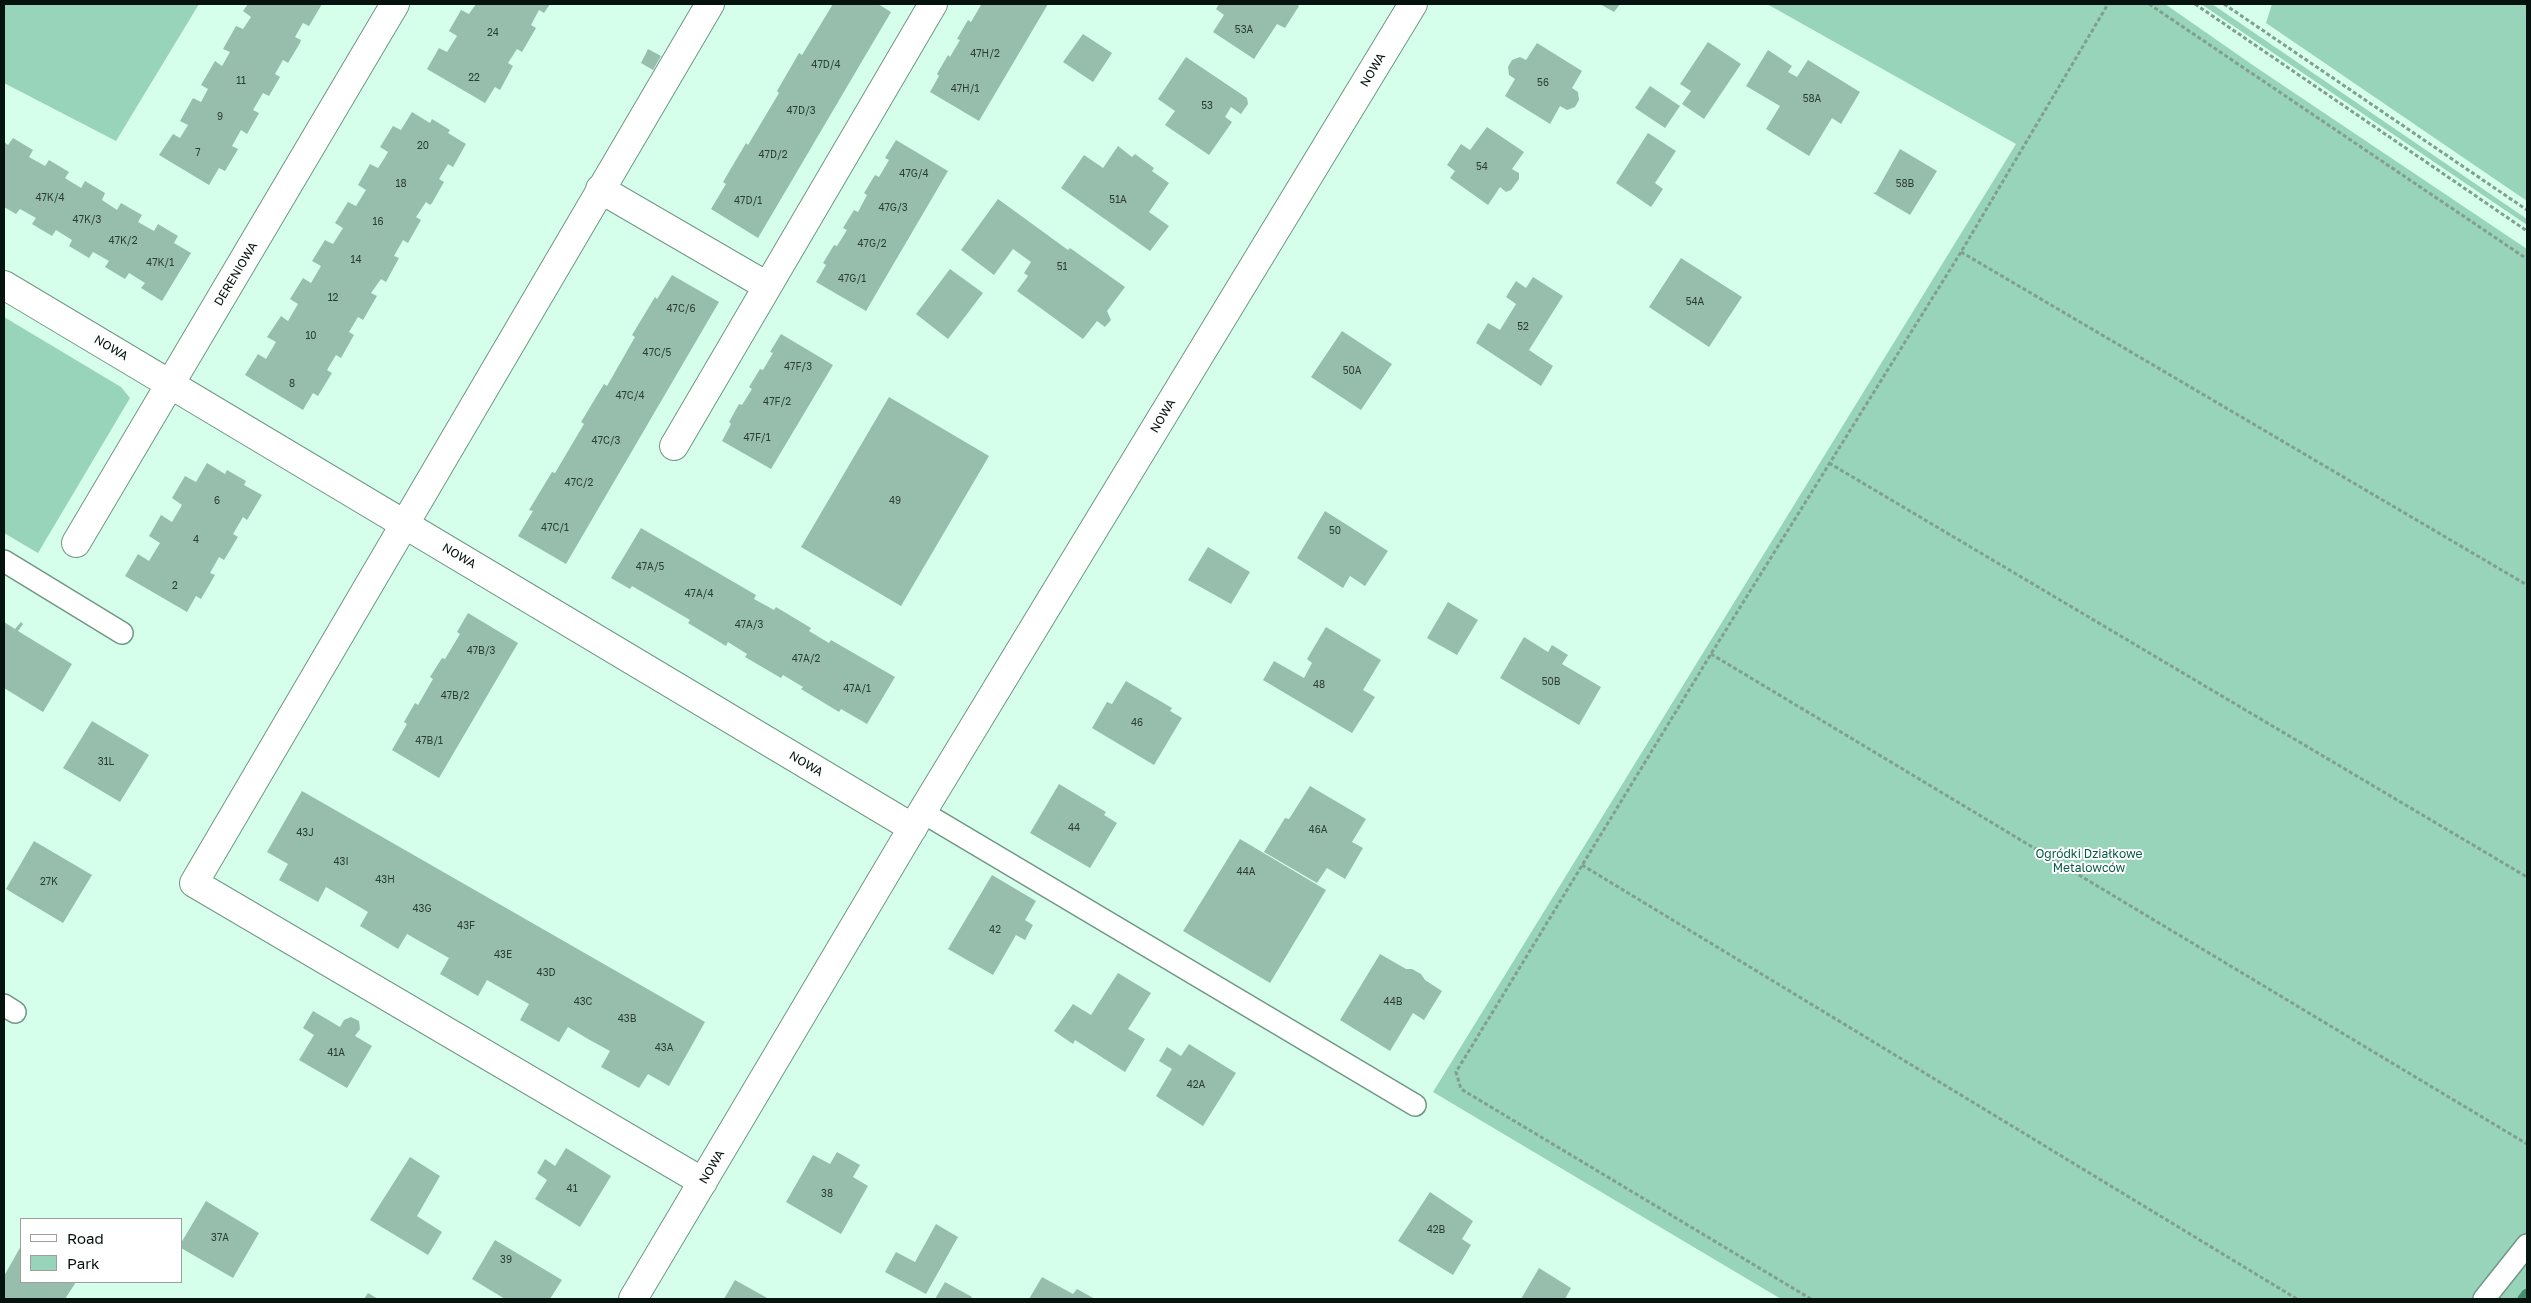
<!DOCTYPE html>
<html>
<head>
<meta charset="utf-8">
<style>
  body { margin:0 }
  #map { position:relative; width:2531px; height:1303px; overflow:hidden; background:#d5feeb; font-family:"Golos Text",sans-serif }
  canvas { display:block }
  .frame { position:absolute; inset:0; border:5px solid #05120d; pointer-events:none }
  .legend { position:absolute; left:20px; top:1218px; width:162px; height:65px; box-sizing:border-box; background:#fff; border:1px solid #9ba09e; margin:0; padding:6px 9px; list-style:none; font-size:15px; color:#05120d }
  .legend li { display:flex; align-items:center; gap:10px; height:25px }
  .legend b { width:25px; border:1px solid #9ba09e }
</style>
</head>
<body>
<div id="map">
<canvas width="2531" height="1303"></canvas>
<div class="frame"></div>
<ul class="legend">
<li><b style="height:6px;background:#fff"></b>Road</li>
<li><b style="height:14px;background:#98d4ba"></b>Park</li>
</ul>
</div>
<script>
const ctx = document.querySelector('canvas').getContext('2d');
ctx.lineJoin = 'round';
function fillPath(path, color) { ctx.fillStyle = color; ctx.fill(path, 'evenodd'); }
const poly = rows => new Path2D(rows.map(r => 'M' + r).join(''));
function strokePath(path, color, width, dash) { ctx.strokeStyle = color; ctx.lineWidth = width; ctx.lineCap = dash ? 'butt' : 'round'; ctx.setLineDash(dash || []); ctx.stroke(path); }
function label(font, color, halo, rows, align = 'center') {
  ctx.font = font + ' "Golos Text",sans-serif'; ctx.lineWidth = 4; ctx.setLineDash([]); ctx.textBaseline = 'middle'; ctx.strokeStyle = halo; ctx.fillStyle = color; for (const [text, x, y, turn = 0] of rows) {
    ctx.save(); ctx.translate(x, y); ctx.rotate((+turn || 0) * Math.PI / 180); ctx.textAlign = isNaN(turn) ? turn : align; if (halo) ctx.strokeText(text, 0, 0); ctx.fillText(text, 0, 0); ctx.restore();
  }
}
fillPath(poly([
  [4,4,199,4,116,141,4,83],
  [1767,4,2165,4,2257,68,2527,249,2527,1299,1781,1299,1433,1092,2016,144],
  [2201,4,2212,4,2527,219,2527,225],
  [2272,4,2527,4,2527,201,2266,23],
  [4,317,121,387,130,398,38,553,4,533]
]), '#98d4ba');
strokePath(poly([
  [2523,1299,2527,1294]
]), '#438f72', 11);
fillPath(poly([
  [248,4,322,4,309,26,303,23,295,37,301,40,300,43,288,63,283,60,275,74,280,77,269,96,263,93,253,110,259,113,258,115,247,134,241,130,232,146,238,149,237,151,225,171,219,168,209,185,159,155,173,134,180,138,188,125,180,121,193,98,201,102,208,89,201,85,215,61,222,66,230,52,223,49,236,26,243,29,251,17,243,11],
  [476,4,550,4,544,13,539,10,531,25,536,28,522,52,517,49,508,63,513,66,500,90,495,87,485,103,427,69,439,48,447,52,457,36,449,31,461,10,469,14],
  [833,4,878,4,891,12,758,238,711,209,726,184,723,182,746,143,748,145,779,93,777,91,799,53,802,55],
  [978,4,1048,4,979,121,930,92,939,76,937,74,948,55,950,57,960,40,957,39,968,20,971,22,981,5],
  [1219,4,1296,4,1299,6,1285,28,1277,24,1254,59,1213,32,1224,15,1216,9],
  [1600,4,1620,4,1614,12],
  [1083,34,1112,53,1093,82,1063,62],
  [1708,42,1741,64,1704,119,1682,104,1691,91,1680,84],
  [1537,43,1582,71,1572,88,1578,92,1579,100,1575,107,1567,110,1560,106,1550,124,1505,96,1515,79,1509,75,1508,67,1512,60,1520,57,1526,60],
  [648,49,661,56,653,70,641,63],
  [1768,50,1792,66,1788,72,1797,77,1808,60,1860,92,1841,124,1832,118,1809,156,1766,129,1780,106,1746,86],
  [1186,57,1247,98,1248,104,1241,114,1231,107,1225,117,1232,122,1209,155,1165,125,1175,111,1158,99],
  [1650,86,1680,106,1665,128,1635,108],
  [412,112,430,123,432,119,450,130,448,133,466,144,453,167,448,164,439,179,444,182,432,203,430,205,426,202,416,217,421,220,408,243,403,240,394,256,399,258,386,282,381,279,371,293,377,296,363,320,358,317,349,332,354,335,341,358,336,355,327,370,332,373,318,396,313,393,303,410,245,375,258,354,266,359,276,342,267,337,281,316,288,321,298,304,290,299,303,278,311,283,321,266,312,261,325,240,333,244,343,228,335,223,348,202,356,206,366,190,358,185,370,164,378,168,384,159,388,152,380,147,393,126,401,130],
  [1487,127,1524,152,1512,169,1519,173,1519,179,1511,190,1506,192,1500,187,1488,205,1450,178,1455,171,1447,165,1461,144,1470,150],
  [1648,133,1676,151,1655,183,1663,189,1651,207,1616,183],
  [13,138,33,150,29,157,45,166,49,160,69,172,65,178,81,188,85,181,105,193,102,200,117,210,121,203,142,215,138,222,154,231,158,224,178,236,174,243,191,253,162,301,141,288,145,283,129,273,125,279,105,267,109,261,93,252,89,258,69,246,72,240,56,230,52,236,32,224,36,218,20,209,16,214,4,207,4,142,8,145],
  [896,140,948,171,866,311,816,282,826,265,823,263,834,245,837,246,847,230,843,228,854,210,858,212,867,195,864,193,875,175,879,177,889,160,885,158],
  [1118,146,1132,157,1135,154,1154,168,1152,171,1169,183,1149,212,1169,226,1150,251,1061,188,1084,155,1103,168],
  [1900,149,1937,171,1910,215,1873,193,1876,192],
  [998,199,1068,250,1070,248,1125,287,1107,311,1111,320,1105,327,1097,321,1083,339,1017,291,1028,276,1024,273,1031,262,1013,249,994,275,961,250],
  [1681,258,1742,297,1709,347,1649,307],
  [950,269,983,293,948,339,916,314],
  [672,275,719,302,566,564,518,536,533,511,529,510,552,472,555,473,584,424,581,422,604,384,607,386,635,337,632,335,655,297,657,299],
  [1533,277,1563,296,1529,350,1553,366,1541,386,1476,343,1488,323,1500,330,1516,304,1506,297,1516,281,1526,288],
  [1342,331,1392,364,1361,410,1311,377],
  [781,334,833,365,771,469,722,441,731,424,729,422,739,404,742,405,752,389,749,387,760,369,763,370,773,353,770,352],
  [889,397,989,456,901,606,801,547],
  [207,463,225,474,227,470,246,481,244,485,262,495,247,520,243,517,233,534,238,537,224,560,219,557,210,573,215,575,201,599,196,596,187,612,125,576,138,554,149,561,160,543,149,536,161,515,172,522,182,505,172,498,185,476,196,482],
  [1325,511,1388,551,1365,586,1350,576,1343,588,1297,558],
  [641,528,756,595,754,599,774,610,776,607,811,628,809,631,829,643,831,640,895,677,867,724,841,709,839,712,801,689,803,687,783,675,781,678,745,657,747,654,728,642,726,646,688,623,690,620,632,586,630,589,611,578],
  [1208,547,1250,572,1231,604,1188,580],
  [1448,602,1478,620,1457,655,1427,638],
  [468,613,518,643,439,778,392,750,407,724,404,722,415,703,418,705,433,679,430,677,442,658,445,659,460,634,457,632],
  [4,622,15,629,21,622,23,624,18,631,72,664,43,712,4,688],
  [1326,627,1381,660,1363,690,1375,697,1352,733,1263,680,1274,661,1304,678,1312,663,1307,659],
  [1524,637,1548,652,1552,645,1568,655,1562,664,1601,687,1579,725,1500,678],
  [1126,681,1172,708,1170,711,1182,718,1154,765,1092,728,1107,702,1112,704],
  [92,721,149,755,120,802,63,768],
  [1059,784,1106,812,1104,815,1117,823,1090,868,1030,833],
  [1310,786,1366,819,1352,842,1363,848,1345,879,1327,868,1317,883,1264,852,1285,818,1289,819],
  [302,791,705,1022,669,1086,648,1074,639,1088,601,1067,610,1051,588,1039,568,1027,559,1042,520,1020,529,1004,487,980,478,996,440,974,449,958,407,934,398,949,360,926,368,912,326,887,318,902,279,880,288,864,267,852],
  [1240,839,1326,890,1270,983,1183,931],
  [34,841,92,875,63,923,6,889],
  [992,875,1036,901,1025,920,1033,925,1025,940,1016,935,993,975,948,949],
  [1380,954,1406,969,1412,969,1421,974,1425,980,1442,991,1424,1020,1413,1013,1390,1051,1340,1020],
  [1118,973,1151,993,1128,1029,1145,1039,1125,1072,1075,1040,1073,1044,1054,1031,1073,1004,1091,1015],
  [313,1011,340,1027,344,1020,351,1017,359,1021,360,1029,355,1036,372,1046,347,1088,299,1060,314,1035,303,1028],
  [1189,1044,1236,1073,1203,1126,1156,1096,1172,1069,1159,1061,1167,1047,1181,1056],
  [566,1148,611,1176,580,1227,535,1199,547,1180,537,1173,545,1159,555,1166],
  [837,1152,860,1165,853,1177,868,1186,841,1234,786,1202,813,1155,830,1164],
  [410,1157,440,1176,417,1216,442,1232,428,1255,370,1220],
  [1430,1192,1473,1221,1462,1239,1471,1245,1453,1275,1398,1241],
  [206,1201,259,1233,233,1278,181,1248,181,1243],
  [936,1224,958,1237,926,1294,885,1272,896,1252,915,1262],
  [495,1240,562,1280,550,1299,505,1299,472,1279],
  [21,1246,21,1282,76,1282,65,1299,4,1299,4,1276],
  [1539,1268,1571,1288,1565,1299,1521,1299],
  [1042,1277,1073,1294,1077,1289,1095,1299,1029,1299],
  [735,1280,769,1299,724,1299],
  [945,1282,972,1297,971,1299,935,1299],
  [368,1293,378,1299,364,1299]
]), '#97bead');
const service = poly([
  [4,561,122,633],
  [922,812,1415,1105],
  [4,1005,15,1012],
  [2484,1299,2527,1245]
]);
const minor = poly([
  [600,189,767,286],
  [4,285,913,828],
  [674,446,933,4],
  [76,543,395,4],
  [703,1182,194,883,710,4],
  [633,1299,922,812,1413,4]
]);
strokePath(service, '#719786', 24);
strokePath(minor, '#719786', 30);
strokePath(poly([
  [2149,4,2527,259],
  [2195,4,2527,231],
  [2224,4,2527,210],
  [1961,252,2527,585],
  [1829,463,2527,877],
  [1711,654,2527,1144],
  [1582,865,2297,1299],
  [1811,1299,1461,1089,1456,1072,1711,654,1961,252,2108,4]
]), '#819f91', 3, [4, 2.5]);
strokePath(service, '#fff', 21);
strokePath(minor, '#fff', 28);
label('10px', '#2a3d35', null, [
  ["53A",1244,30],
  ["24",493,33],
  ["47H/2",985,54],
  ["47D/4",826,65],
  ["22",474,78],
  ["11",241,81],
  ["56",1543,83],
  ["47H/1",965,89],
  ["58A",1812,99],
  ["53",1207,106],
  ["47D/3",801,111],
  ["9",220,117],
  ["20",423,146],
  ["7",198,153],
  ["47D/2",773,155],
  ["54",1482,167],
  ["47G/4",914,174],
  ["18",401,184],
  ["58B",1905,184],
  ["47K/4",50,198],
  ["51A",1118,200],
  ["47D/1",748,201],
  ["47G/3",893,208],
  ["47K/3",87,220],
  ["16",378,222],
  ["47K/2",123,241],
  ["47G/2",872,244],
  ["14",356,260],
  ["47K/1",160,263],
  ["51",1062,267],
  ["47G/1",852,279],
  ["12",333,298],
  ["54A",1695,302],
  ["47C/6",681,309],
  ["52",1523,327],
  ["10",311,336],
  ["47C/5",657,353],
  ["47F/3",798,367],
  ["50A",1352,371],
  ["8",292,384],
  ["47C/4",630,396],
  ["47F/2",777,402],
  ["47F/1",757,438],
  ["47C/3",606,441],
  ["47C/2",579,483],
  ["6",217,501],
  ["49",895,501],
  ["47C/1",555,528],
  ["50",1335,531],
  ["4",196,540],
  ["47A/5",650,567],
  ["2",175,586],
  ["47A/4",699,594],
  ["47A/3",749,625],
  ["47B/3",481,651],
  ["47A/2",806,659],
  ["50B",1551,682],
  ["48",1319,685],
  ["47A/1",857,689],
  ["47B/2",455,696],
  ["46",1137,723],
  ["47B/1",429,741],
  ["31L",106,762],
  ["44",1074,828],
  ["46A",1318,830],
  ["43J",305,833],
  ["43I",341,862],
  ["44A",1246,872],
  ["43H",385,880],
  ["27K",49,882],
  ["43G",422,909],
  ["43F",466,926],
  ["42",995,930],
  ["43E",503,955],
  ["43D",546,973],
  ["43C",583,1002],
  ["44B",1393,1002],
  ["43B",627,1019],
  ["43A",664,1048],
  ["41A",336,1053],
  ["42A",1196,1085],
  ["41",572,1189],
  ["38",827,1194],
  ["42B",1436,1230],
  ["37A",220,1238],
  ["39",506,1260]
]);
label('12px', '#05120d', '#fff', [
  ["NOWA",1373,70,-59],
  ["DERENIOWA",236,274,-59],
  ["NOWA",111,348,31],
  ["NOWA",1163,416,-59],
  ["NOWA",459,556,31],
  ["NOWA",806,764,31],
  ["NOWA",712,1167,-59]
]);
label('12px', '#065c43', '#fff', [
  ["Ogródki Działkowe",2089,854],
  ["Metalowców",2089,868]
]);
</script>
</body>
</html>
